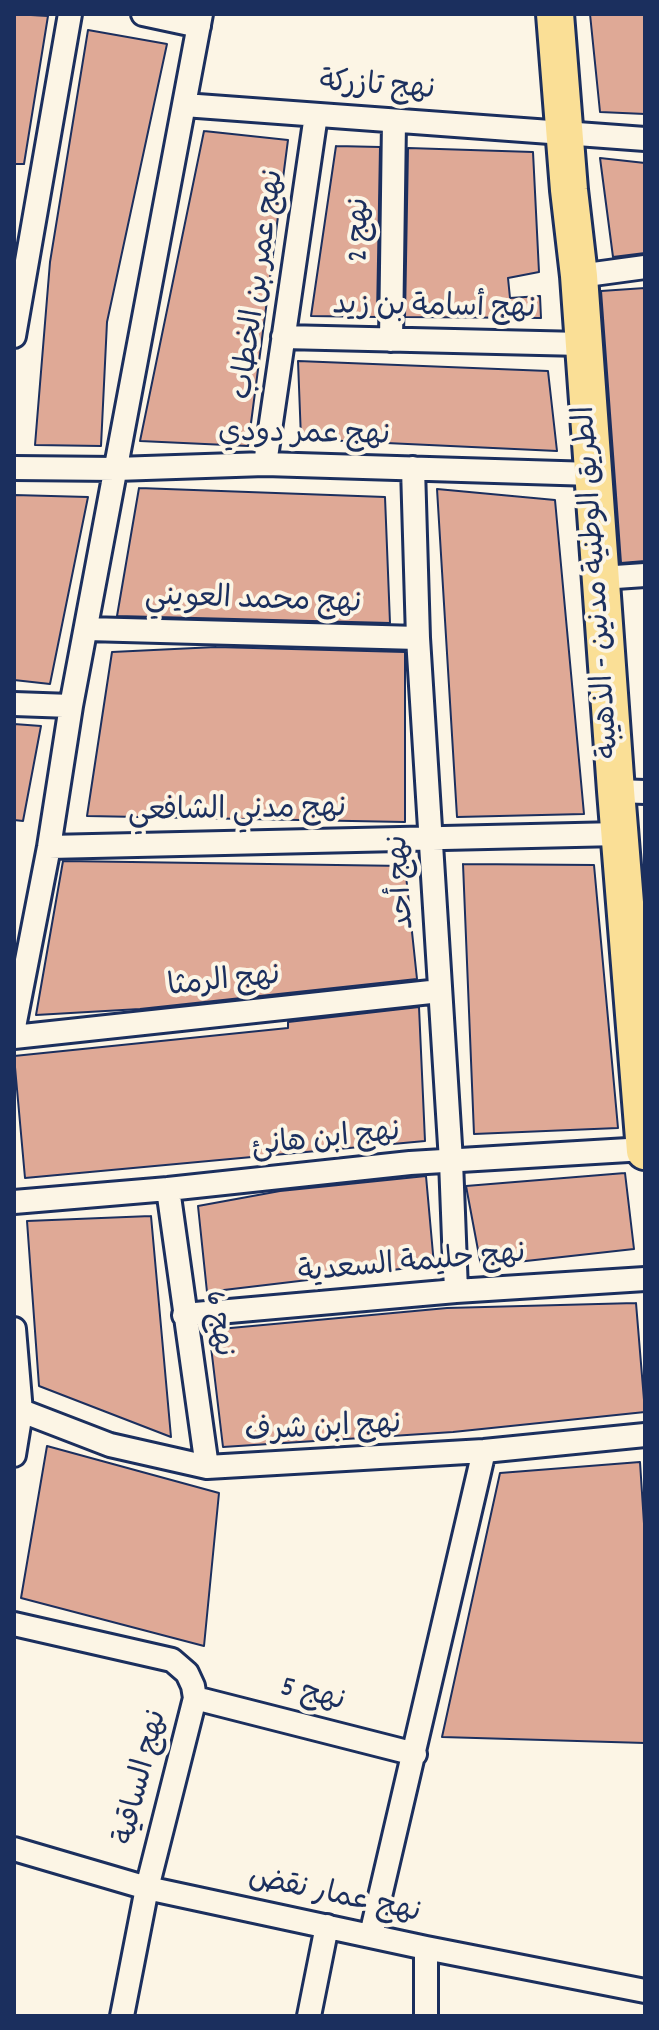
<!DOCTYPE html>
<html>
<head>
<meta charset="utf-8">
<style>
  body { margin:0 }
  #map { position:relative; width:659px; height:2030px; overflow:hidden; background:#fcf5e5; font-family:Dekko,sans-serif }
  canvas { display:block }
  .frame { position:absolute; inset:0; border:16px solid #1b2f5e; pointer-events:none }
</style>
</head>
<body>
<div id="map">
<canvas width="659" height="2030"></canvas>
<div class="frame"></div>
</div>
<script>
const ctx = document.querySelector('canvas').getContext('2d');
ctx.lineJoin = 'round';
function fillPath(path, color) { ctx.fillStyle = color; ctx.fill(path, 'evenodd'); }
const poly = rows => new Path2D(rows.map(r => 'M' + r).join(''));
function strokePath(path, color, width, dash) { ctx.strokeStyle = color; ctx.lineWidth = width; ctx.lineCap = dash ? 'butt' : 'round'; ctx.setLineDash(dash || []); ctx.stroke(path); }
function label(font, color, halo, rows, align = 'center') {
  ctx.font = font + ' Dekko,"Playpen Sans Arabic",sans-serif'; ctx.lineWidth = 8; ctx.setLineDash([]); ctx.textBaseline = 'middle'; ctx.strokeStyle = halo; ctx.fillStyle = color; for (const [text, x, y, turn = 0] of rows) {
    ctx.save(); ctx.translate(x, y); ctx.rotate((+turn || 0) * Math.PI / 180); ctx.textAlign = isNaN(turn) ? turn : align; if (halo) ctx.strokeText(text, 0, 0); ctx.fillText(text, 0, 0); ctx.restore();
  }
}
const building = poly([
  [14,14,48,16,24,164,14,164,14,14],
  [590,14,645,14,645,114,600,112,590,14],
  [88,30,167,44,107,322,101,446,35,445,50,262,88,30],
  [204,131,288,140,248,446,140,441,204,131],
  [336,146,380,147,377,317,311,316,336,146],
  [408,148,533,152,539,272,508,278,510,298,540,296,541,318,405,317,408,148],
  [600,158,645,163,645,253,613,257,600,158],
  [645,288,645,561,621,563,601,291,645,288],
  [298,361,548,371,557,451,301,439,298,361],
  [139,488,385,497,390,623,117,616,139,488],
  [437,489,555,500,584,814,457,817,437,489],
  [14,495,88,497,50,684,14,680,14,495],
  [216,647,405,652,405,822,87,816,112,652,216,647],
  [14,724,41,726,23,821,14,820,14,724],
  [63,861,405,866,417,979,140,1009,36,1015,63,861],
  [463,864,594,865,618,1128,474,1134,463,864],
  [419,1007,425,1141,25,1178,14,1056,288,1028,288,1022,419,1007],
  [625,1173,634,1249,481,1266,466,1186,625,1173],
  [426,1176,434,1265,207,1292,198,1206,280,1191,426,1176],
  [151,1216,171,1437,39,1386,27,1221,151,1216],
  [636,1303,645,1412,453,1432,223,1447,209,1330,447,1308,636,1303],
  [47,1446,219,1493,204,1646,21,1598,47,1446],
  [640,1462,645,1539,645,1743,442,1737,500,1473,640,1462]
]);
fillPath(building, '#dfa996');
strokePath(building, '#1b2f5e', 2);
const minor = poly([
  [143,14,199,26],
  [184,105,645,139],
  [579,276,645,267],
  [14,336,70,14],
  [283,337,582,344],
  [391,340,394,121],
  [265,464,316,115],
  [14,468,116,469,265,464,593,474],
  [413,468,418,638,451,1161,456,1291],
  [601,578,645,575],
  [87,629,418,638],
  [14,704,71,706],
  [616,791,645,792],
  [49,847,619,834],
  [14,1027,49,847,71,706,201,14],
  [14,1037,440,991],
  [168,1189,207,1467],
  [14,1202,168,1189,410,1163,645,1149],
  [184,1315,456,1291,645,1279],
  [14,1329,21,1412,14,1455],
  [14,1408,110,1445,207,1467,484,1451,645,1435],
  [14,1624,172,1660,187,1673,193,1686,195,1698,147,1888,122,2016],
  [195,1698,415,1754],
  [14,1849,147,1888,426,1948,645,1991],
  [371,1935,484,1451],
  [426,1948,426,2016],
  [309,2016,327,1926]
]);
const primary = poly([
  [555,14,569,190,579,276,616,791,645,1151]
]);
strokePath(minor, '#1b2f5e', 28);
strokePath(primary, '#1b2f5e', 42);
strokePath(minor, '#fcf5e5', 22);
strokePath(primary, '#fadf96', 36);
label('30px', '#1b2f5e', '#fcf5e5', [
  ["نهج تازركة",377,89,4],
  ["نهج 2",362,230,-89],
  ["نهج عمر بن الخطاب",261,285,-82],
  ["نهج أسامة بن زيد",434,310,1],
  ["نهج عمر دودي",304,437,1],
  ["الطريق الوطنية مدنين - الذهيبة",600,582,-94],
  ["نهج محمد العويني",253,603,2],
  ["نهج مدني الشافعي",237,813,-1],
  ["نهج أحد",404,882,-94],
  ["نهج الرمثا",224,984,-6],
  ["نهج ابن هانئ",326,1142,-6],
  ["نهج حليمة السعدية",412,1266,-5],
  ["نهج 6",216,1324,82],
  ["نهج ابن شرف",323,1431,-3],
  ["نهج 5",312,1697,14],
  ["نهج الساقية",144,1778,-76],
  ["نهج عمار نقض",334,1898,12]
]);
</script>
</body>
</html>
